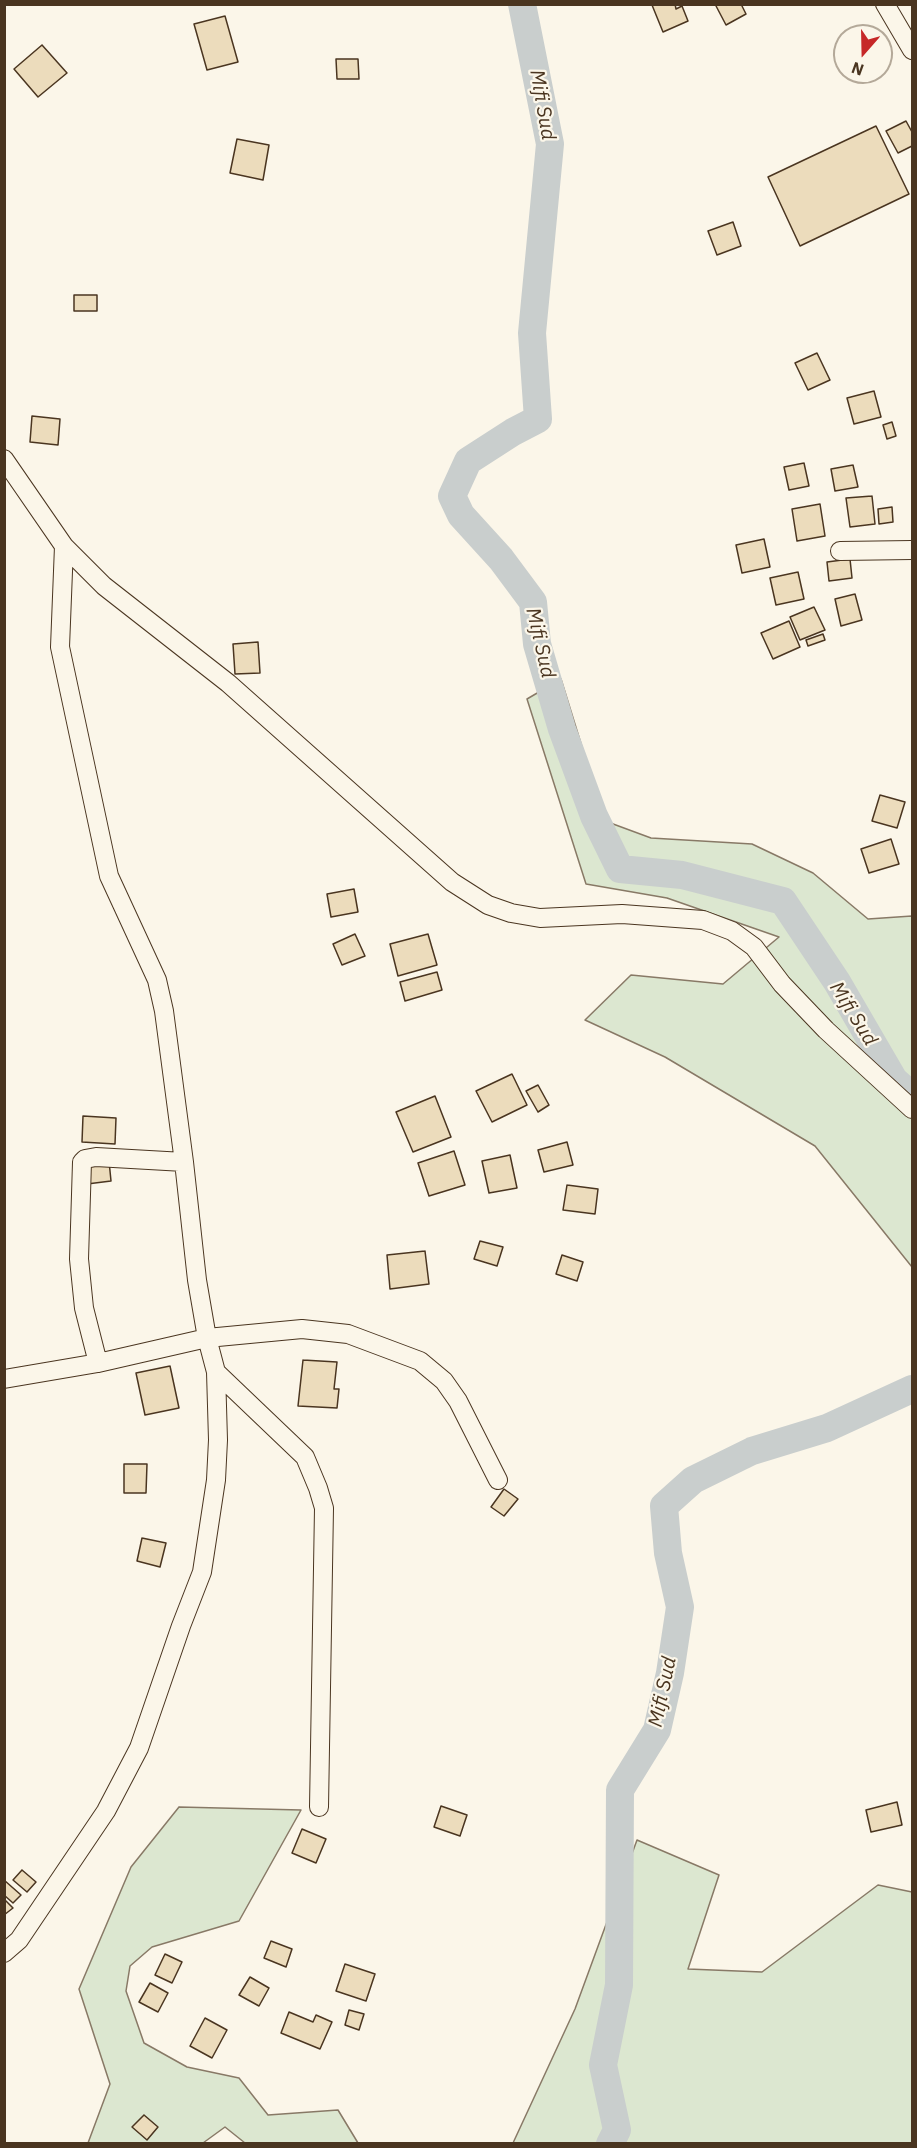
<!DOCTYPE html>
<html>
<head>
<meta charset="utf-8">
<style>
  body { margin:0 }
  #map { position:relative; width:917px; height:2148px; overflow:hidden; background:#fbf6e9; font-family:"IBM Plex Sans",sans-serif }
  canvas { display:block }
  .frame { position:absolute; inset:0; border:6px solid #4a3520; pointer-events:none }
  .north { position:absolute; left:833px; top:24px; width:60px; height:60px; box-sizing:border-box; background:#fbf6e9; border:2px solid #b4a999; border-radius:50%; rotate:200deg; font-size:16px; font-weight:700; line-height:24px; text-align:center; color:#4a3520 }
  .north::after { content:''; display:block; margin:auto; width:21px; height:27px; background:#c62828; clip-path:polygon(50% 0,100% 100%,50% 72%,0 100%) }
</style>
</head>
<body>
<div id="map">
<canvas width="917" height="2148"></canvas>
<div class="frame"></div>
<div class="north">N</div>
</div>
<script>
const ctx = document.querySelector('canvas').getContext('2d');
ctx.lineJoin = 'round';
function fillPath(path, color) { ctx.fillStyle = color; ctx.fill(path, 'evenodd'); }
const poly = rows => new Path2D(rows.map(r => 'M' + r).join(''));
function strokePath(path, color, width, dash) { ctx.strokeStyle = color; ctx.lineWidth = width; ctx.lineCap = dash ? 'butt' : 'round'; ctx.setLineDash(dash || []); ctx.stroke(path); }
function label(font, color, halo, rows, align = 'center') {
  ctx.font = font + ' "IBM Plex Sans",sans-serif'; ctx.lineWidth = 4.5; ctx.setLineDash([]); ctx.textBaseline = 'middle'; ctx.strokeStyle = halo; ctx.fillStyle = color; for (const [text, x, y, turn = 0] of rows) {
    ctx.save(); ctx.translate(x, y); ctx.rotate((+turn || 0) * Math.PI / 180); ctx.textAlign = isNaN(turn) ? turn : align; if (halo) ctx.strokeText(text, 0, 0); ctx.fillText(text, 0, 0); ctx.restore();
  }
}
const green = poly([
  [561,679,605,821,651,838,752,844,813,873,868,919,912,916,912,1267,815,1146,665,1057,585,1020,631,975,723,984,779,937,667,898,586,884,527,699,561,679],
  [179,1807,301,1810,239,1921,152,1947,130,1966,126,1991,144,2043,187,2067,239,2078,268,2115,338,2110,358,2143,245,2143,225,2127,203,2143,88,2143,110,2084,79,1989,131,1867,179,1807],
  [637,1840,719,1875,688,1969,762,1972,878,1885,912,1892,912,2143,513,2143,575,2009,637,1840]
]);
fillPath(green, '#dce7d0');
strokePath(green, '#887966', 1.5);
strokePath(poly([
  [522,4,550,144,532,333,538,419,513,432,468,461,452,496,461,515,501,559,533,602,537,644,562,729,594,816,620,869,682,875,783,901,837,982,894,1080,912,1096],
  [610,2144,617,2130,603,2065,619,1985,620,1790,657,1730,670,1673,680,1607,668,1553,664,1506,693,1480,752,1451,827,1428,912,1389]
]), '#c9cecd', 28);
const building = poly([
  [675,4,676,9,682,6,688,21,663,32,652,5,675,4],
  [715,4,741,4,746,14,726,25,715,4],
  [225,16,238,62,207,70,194,24,225,16],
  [42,45,67,73,38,97,14,69,42,45],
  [336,59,358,59,359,79,337,79,336,59],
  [906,121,912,132,912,146,898,153,886,131,906,121],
  [876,126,909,194,800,246,768,177,876,126],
  [237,139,269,145,263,180,230,173,237,139],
  [733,222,741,246,717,255,708,231,733,222],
  [74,295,97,295,97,311,74,311,74,295],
  [817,353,830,380,808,390,795,363,817,353],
  [874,391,881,417,854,424,847,398,874,391],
  [32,416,60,419,58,445,30,442,32,416],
  [892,422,896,436,887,439,883,425,892,422],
  [804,463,809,486,789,490,784,467,804,463],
  [853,465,858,487,835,491,831,469,853,465],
  [872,496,875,524,850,527,846,498,872,496],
  [820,504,825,536,797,541,792,509,820,504],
  [892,507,893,522,879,524,878,509,892,507],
  [764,539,770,567,742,573,736,545,764,539],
  [850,559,852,578,829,581,827,562,850,559],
  [798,572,804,599,776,605,770,578,798,572],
  [855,594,862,620,841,626,835,599,855,594],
  [814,607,825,630,800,640,790,617,814,607],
  [789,621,800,647,773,659,761,633,789,621],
  [823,634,825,640,808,646,806,640,823,634],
  [258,642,260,673,235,674,233,644,258,642],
  [880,795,905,802,897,828,872,821,880,795],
  [891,839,899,864,869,873,861,849,891,839],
  [354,889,358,912,331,917,327,894,354,889],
  [355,934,365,956,342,965,333,944,355,934],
  [428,934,437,965,398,976,390,944,428,934],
  [437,972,442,990,405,1001,400,982,437,972],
  [512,1074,527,1105,492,1122,476,1091,512,1074],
  [538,1085,549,1105,538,1112,526,1091,538,1085],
  [435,1096,451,1137,413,1152,396,1112,435,1096],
  [83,1116,116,1118,115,1144,82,1142,83,1116],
  [567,1142,573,1165,544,1172,538,1150,567,1142],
  [454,1151,465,1185,429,1196,418,1163,454,1151],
  [510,1155,517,1188,489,1193,482,1161,510,1155],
  [109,1161,111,1181,87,1184,84,1164,109,1161],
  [567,1185,598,1189,595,1214,563,1210,567,1185],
  [480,1241,503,1247,497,1266,474,1259,480,1241],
  [425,1251,429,1284,390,1289,387,1255,425,1251],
  [562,1255,583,1262,577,1281,556,1274,562,1255],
  [303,1360,337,1362,334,1389,339,1389,337,1408,298,1406,303,1360],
  [170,1366,179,1408,145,1415,136,1373,170,1366],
  [124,1464,147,1464,146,1493,124,1493,124,1464],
  [504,1489,518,1499,504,1516,491,1507,504,1489],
  [142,1538,166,1543,160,1567,137,1561,142,1538],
  [897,1802,902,1825,871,1832,866,1810,897,1802],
  [441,1806,467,1815,460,1836,434,1827,441,1806],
  [302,1829,326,1839,316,1863,292,1853,302,1829],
  [22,1870,36,1882,27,1892,13,1880,22,1870],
  [4,1880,21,1895,13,1903,4,1895,4,1880],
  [4,1899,13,1908,4,1915,4,1899],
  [271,1941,292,1949,286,1967,264,1958,271,1941],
  [165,1954,182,1962,172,1983,155,1975,165,1954],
  [345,1964,375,1974,366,2001,336,1991,345,1964],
  [250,1977,269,1988,259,2006,239,1995,250,1977],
  [150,1983,168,1993,158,2012,139,2002,150,1983],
  [349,2010,364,2014,359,2030,345,2025,349,2010],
  [289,2012,313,2022,316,2015,332,2022,320,2049,281,2033,289,2012],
  [205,2018,227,2030,212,2058,190,2046,205,2018],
  [144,2115,158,2127,147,2140,132,2127,144,2115]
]);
fillPath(building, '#ecdcbc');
strokePath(building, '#4a3520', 1.5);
const minor = poly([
  [885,4,912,50],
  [4,459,64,546,104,586,228,683,452,882,488,905,511,913,540,918,622,914,703,920,732,931,754,947,782,984,826,1030,912,1109],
  [840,551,912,550],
  [98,1363,84,1308,79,1259,82,1162,85,1159,96,1157,184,1162],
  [216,1372,305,1457,318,1488,324,1508,319,1807],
  [4,1379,98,1363,207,1338,302,1329,348,1334,420,1361,444,1381,458,1401,498,1480],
  [4,1953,19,1940,106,1811,139,1748,181,1626,202,1572,216,1480,218,1440,216,1372,207,1338,197,1280,184,1162,164,1011,157,980,109,876,60,647,64,546]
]);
strokePath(minor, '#4a3520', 20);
strokePath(minor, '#fbf6e9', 18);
label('italic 20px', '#4a3520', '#fbf6e9', [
  ["Mifi Sud",542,105,80],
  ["Mifi Sud",540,643,77],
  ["Mifi Sud",853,1014,58],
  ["Mifi Sud",663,1692,-78]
]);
</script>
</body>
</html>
